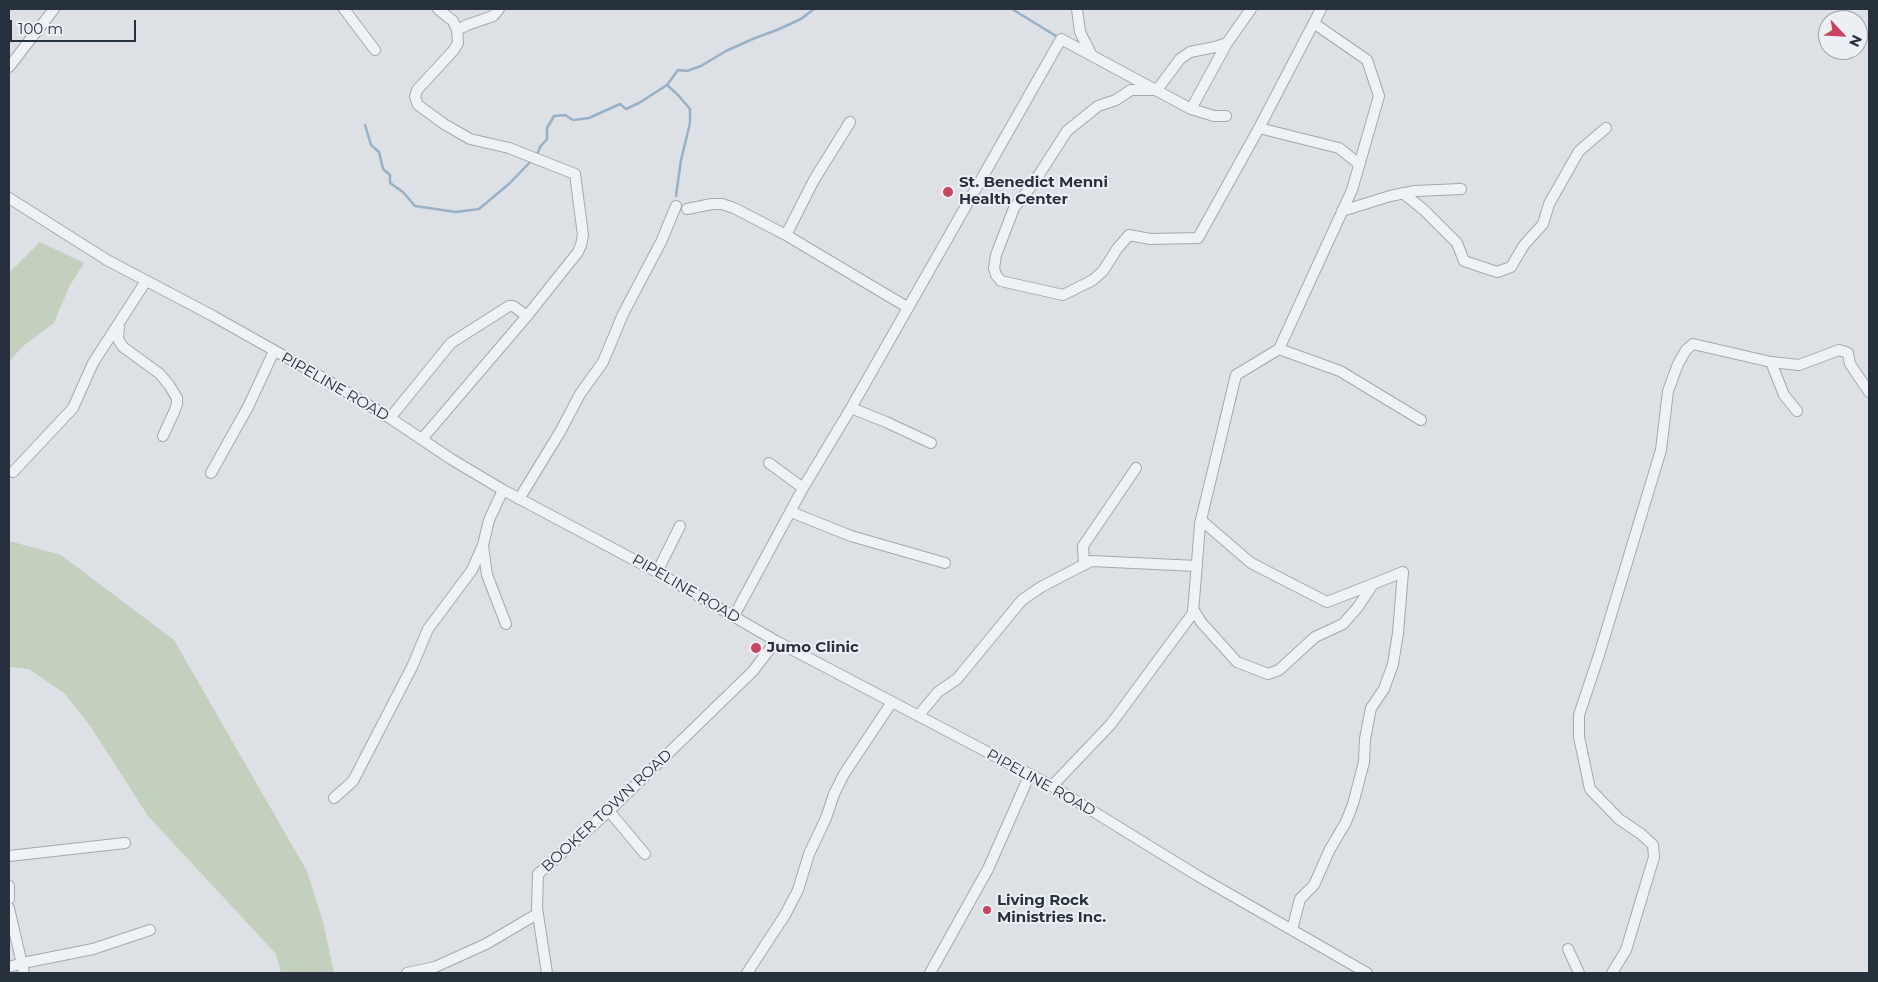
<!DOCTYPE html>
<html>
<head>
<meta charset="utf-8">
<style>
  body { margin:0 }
  #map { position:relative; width:1878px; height:982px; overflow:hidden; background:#dde1e6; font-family:Montserrat,sans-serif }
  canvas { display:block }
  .frame { position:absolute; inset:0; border:10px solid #27303d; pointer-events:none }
  .north { position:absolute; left:1818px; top:10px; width:50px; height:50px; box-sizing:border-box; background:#ecf0f4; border:1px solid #9da3ab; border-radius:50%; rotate:115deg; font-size:14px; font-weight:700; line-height:20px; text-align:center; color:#27303d }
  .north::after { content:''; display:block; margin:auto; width:18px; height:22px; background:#ca435f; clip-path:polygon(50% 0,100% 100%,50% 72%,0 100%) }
  .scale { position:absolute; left:10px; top:20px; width:126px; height:22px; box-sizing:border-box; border:2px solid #27303d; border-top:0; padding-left:6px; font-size:15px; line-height:18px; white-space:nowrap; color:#27303d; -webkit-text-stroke:4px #ecf0f4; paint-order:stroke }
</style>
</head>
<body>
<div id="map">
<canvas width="1878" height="982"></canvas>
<div class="frame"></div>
<div class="north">N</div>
<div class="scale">100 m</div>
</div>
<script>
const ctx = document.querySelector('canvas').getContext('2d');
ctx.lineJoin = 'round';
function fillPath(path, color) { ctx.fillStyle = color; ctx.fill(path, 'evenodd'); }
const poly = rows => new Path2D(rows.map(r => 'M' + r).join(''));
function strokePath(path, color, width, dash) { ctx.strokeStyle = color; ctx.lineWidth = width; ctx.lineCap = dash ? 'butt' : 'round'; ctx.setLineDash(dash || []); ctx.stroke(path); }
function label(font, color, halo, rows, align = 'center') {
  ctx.font = font + ' Montserrat,sans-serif'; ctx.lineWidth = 4; ctx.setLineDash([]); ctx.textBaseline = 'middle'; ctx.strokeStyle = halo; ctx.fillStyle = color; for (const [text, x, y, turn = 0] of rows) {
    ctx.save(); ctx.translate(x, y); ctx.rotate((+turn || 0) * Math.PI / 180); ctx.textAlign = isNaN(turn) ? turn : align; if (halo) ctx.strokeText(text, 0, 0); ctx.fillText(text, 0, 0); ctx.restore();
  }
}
fillPath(poly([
  [40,242,84,263,69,287,54,323,22,347,9,362,9,273],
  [9,541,61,555,174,640,307,871,323,922,334,973,281,973,276,954,148,816,91,727,64,693,29,669,9,667]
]), '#c4d0be');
strokePath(poly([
  [1012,9,1056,36],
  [667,85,678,95,690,109,690,123,681,160,676,196],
  [365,125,371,145,379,152,383,169,390,175,390,183,403,192,415,206,456,212,479,209,510,183,531,161],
  [537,155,540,147,547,139,547,128,554,116,565,115,573,120,589,118,620,104,626,109,639,103,667,85,678,70,687,71,701,66,726,51,755,38,777,30,801,19,814,9]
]), '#98b1c6', 2.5);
const minor = poly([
  [344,9,375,50],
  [1077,9,1080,32,1091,54],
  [1251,9,1227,43,1215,47,1190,52,1180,59,1157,90,1131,90,1116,100,1098,106,1067,131,1033,184,1014,208,996,255,994,268,996,275,1001,281,1063,295,1093,280,1103,271,1117,249,1129,235,1150,239,1198,238,1259,128,1321,9],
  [457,30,467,25,493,16,499,9],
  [9,67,54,9],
  [1191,109,1227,43],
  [1259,128,1339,148,1359,164],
  [1403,193,1424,210,1457,243,1464,261,1497,272,1511,267,1524,245,1543,224,1549,204,1579,151,1606,128],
  [9,198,107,260,213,316,325,379,390,418,451,459,503,490,657,572,776,641,1052,786,1198,876,1367,973],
  [687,209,712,204,722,204,734,208,786,235,907,307],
  [1342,211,1390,196,1415,191,1461,189],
  [786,235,814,180,850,122],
  [119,327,118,339,123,347,160,374,169,385,177,398,177,404,174,412,163,436],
  [1279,349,1340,371,1421,420],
  [1771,362,1784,395,1797,411],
  [851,408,886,422,931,443],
  [390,418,451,343,509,306,513,306,527,316],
  [422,439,527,316,578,252,581,245,583,235,575,174,509,148,470,139,444,124,418,105,415,97,417,90,453,51,458,43,457,30,453,21,438,9],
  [769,463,803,488],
  [13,472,73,408,93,363,146,281],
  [211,473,248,407,274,351],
  [519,499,560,432,580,394,603,362,623,314,661,242,676,206],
  [791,512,851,536,945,563],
  [1201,520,1251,563,1327,602,1373,584],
  [483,546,487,575,506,624],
  [1084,565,1083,546,1136,468],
  [657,572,680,526],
  [1193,609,1201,622,1237,662,1268,674,1279,670,1315,637,1343,624,1358,607,1373,584,1403,572,1398,633,1393,664,1384,689,1371,708,1365,739,1364,762,1353,804,1346,822,1330,849,1314,885,1300,899,1292,930],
  [734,616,803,488,851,408,1061,39,1191,109,1214,116,1226,116],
  [918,716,938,692,957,679,1022,600,1041,587,1091,561,1197,566],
  [1052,786,1111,724,1193,613,1200,524,1236,375,1279,349,1352,190,1379,96,1367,60,1315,24],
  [334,798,353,781,412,667,428,629,472,570,483,545,489,520,503,490],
  [609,811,645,854],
  [9,856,125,843],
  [9,886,9,899],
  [9,908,24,973],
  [1568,949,1579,973],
  [9,967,23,963,93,949,150,930],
  [407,973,435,967,486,944,537,914],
  [547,973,537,908,538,874,609,811,753,671,776,641],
  [747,973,785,915,798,890,809,854,826,818,834,794,844,774,892,702],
  [930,973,988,869,1030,774],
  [1612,973,1626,950,1654,857,1653,845,1641,834,1619,819,1590,789,1579,737,1579,715,1599,655,1661,450,1668,391,1678,364,1686,350,1693,344,1771,362,1799,365,1839,350,1848,353,1850,364,1869,392]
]);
strokePath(minor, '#a3a8b0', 12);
strokePath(minor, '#eff2f5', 10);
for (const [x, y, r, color] of [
  [948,192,6,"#ca435f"],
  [756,648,6,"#ca435f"],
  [987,910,5,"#ca435f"]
]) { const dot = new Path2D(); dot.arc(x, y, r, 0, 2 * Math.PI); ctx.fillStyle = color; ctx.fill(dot); strokePath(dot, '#ecf0f4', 2); }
label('bold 15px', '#27303d', '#ecf0f4', [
  ["St. Benedict Menni",959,183],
  ["Health Center",959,200],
  ["Jumo Clinic",767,648],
  ["Living Rock",997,901],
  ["Ministries Inc.",997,918]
], 'left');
label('15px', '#27303d', '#ecf0f4', [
  ["PIPELINE ROAD",335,387,30],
  ["PIPELINE ROAD",686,589,30],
  ["PIPELINE ROAD",1041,783,29],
  ["BOOKER TOWN ROAD",607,811,-43]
]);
</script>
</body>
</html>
